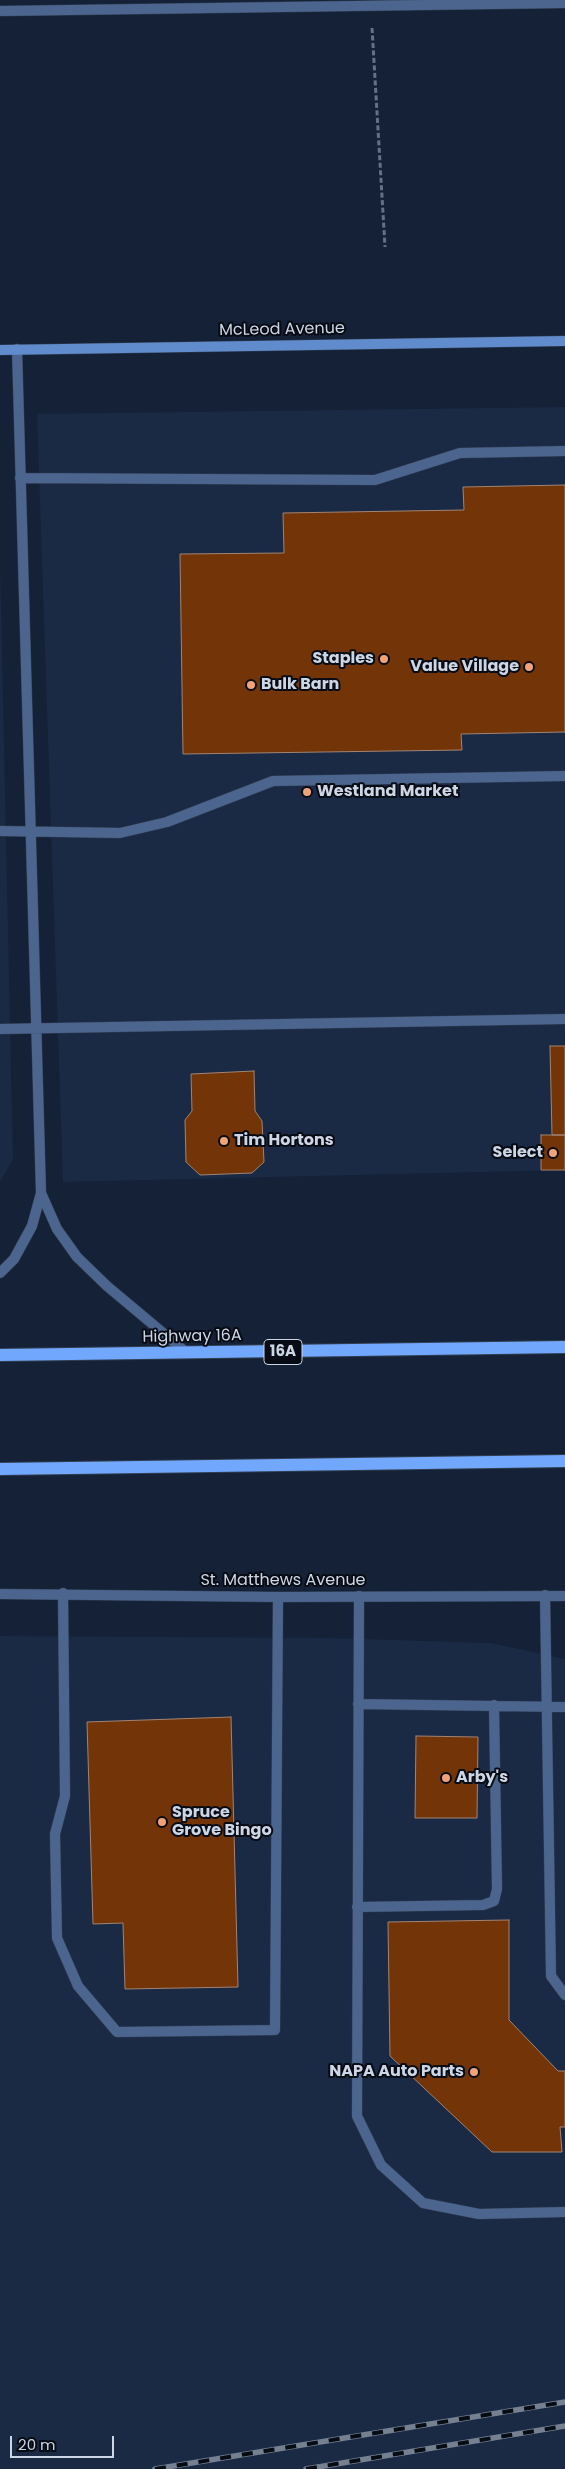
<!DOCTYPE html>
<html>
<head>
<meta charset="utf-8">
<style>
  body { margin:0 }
  #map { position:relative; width:565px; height:2469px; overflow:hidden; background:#142136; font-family:Poppins,sans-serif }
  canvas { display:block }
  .scale { position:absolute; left:10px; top:2436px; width:104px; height:22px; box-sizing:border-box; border:2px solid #cdd6e5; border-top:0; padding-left:6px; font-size:15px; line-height:18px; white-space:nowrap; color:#cdd6e5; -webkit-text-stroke:4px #060b14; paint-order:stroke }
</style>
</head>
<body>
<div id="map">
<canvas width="565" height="2469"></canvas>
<div class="scale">20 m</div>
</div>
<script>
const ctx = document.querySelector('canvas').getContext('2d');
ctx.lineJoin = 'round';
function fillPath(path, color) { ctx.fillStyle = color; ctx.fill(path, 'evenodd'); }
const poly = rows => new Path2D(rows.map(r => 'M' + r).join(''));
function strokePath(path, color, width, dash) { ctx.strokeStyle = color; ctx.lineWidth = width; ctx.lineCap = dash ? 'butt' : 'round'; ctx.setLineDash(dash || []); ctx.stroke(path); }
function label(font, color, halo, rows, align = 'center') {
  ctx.font = font + ' Poppins,sans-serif'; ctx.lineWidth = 4; ctx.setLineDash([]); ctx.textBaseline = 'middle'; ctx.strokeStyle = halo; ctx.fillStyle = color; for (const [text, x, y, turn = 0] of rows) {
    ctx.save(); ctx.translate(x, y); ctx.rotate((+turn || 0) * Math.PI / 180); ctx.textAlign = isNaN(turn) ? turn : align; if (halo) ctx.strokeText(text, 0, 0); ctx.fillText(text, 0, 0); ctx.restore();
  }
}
fillPath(poly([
  [565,407,565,1170,63,1182,37,414],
  [0,560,13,1159,0,1182],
  [0,1636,328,1638,491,1643,565,1659,565,2469,0,2469]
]), '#1a2a45');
const building = poly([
  [565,485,565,732,461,734,462,750,183,754,180,554,284,553,283,513,464,510,463,487,565,485],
  [550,1046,565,1046,565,1135,552,1135,550,1046],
  [254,1071,255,1111,262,1121,264,1162,252,1173,200,1175,186,1162,185,1120,192,1111,191,1074,254,1071],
  [541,1135,565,1135,565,1170,541,1170,541,1135],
  [231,1717,238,1987,125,1989,123,1923,93,1924,87,1722,231,1717],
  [416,1736,478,1737,477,1818,415,1818,416,1736],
  [509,1920,509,2020,558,2071,565,2071,565,2127,560,2127,562,2152,492,2152,390,2056,388,1922,509,1920]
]);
fillPath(building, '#733407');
strokePath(building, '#a28474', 1);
const lane = poly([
  [20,478,375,480,460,453,565,451],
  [0,831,120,833,167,822,273,781,565,776],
  [0,1029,565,1019],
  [41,1193,57,1229,77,1257,107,1286,187,1353],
  [0,1273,14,1259,32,1226,41,1193,17,349],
  [63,1593,65,1796,55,1834,57,1938,78,1986,117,2032,275,2030,278,1597],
  [545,1595,551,1976,565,1995],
  [359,1596,357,2116,381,2165,423,2203,479,2214,565,2212],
  [358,1704,565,1707],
  [357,1907,483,1905,494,1901,497,1889,494,1705]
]);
const street = poly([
  [0,11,565,3],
  [0,1594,278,1597,565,1596]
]);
const secondary = poly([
  [0,350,565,341]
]);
const primary = poly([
  [0,1355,565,1347],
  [0,1469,565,1461]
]);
strokePath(lane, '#323e52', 11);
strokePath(street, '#323e52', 11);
strokePath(secondary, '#323e52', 11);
strokePath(primary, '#323e52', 14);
strokePath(poly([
  [372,28,385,247]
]), '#667184', 3, [5, 2.5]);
strokePath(lane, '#4b658e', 10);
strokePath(street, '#4b658e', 10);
strokePath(secondary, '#608bcd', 10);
strokePath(primary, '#71a8fe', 12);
const rail = poly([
  [155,2469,565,2402],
  [306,2469,565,2426]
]);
strokePath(rail, '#758091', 5.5);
strokePath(rail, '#060b14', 4, [11]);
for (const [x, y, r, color] of [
  [384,659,5,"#f0a278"],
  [529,667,5,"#f0a278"],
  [251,685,5,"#f0a278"],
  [307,792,5,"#f0a278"],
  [224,1141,5,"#f0a278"],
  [553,1153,5,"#f0a278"],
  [446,1778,5,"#f0a278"],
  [162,1822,5,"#f0a278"],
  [474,2072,5,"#f0a278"]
]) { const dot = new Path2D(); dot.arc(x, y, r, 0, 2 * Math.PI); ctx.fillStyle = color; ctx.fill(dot); strokePath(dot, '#060b14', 2); }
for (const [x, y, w] of [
  [283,1352,38]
]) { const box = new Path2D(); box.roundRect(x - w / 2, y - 12.5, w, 25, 4); ctx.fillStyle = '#060b14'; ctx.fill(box); strokePath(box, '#cdd6e5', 1); }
label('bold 15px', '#cdd6e5', null, [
  ["16A",283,1352]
]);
label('16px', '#cdd6e5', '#060b14', [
  ["McLeod Avenue",282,330,-1],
  ["Highway 16A",192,1337,-1],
  ["St. Matthews Avenue",283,1581]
]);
label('bold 16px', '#cdd6e5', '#060b14', [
  ["Staples",374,659,"right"],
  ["Value Village",519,667,"right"],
  ["Bulk Barn",261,685],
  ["Westland Market",317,792],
  ["Tim Hortons",234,1141],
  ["Select",543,1153,"right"],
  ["Arby's",456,1778],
  ["Spruce",172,1813],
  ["Grove Bingo",172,1831],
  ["NAPA Auto Parts",464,2072,"right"]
], 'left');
</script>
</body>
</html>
